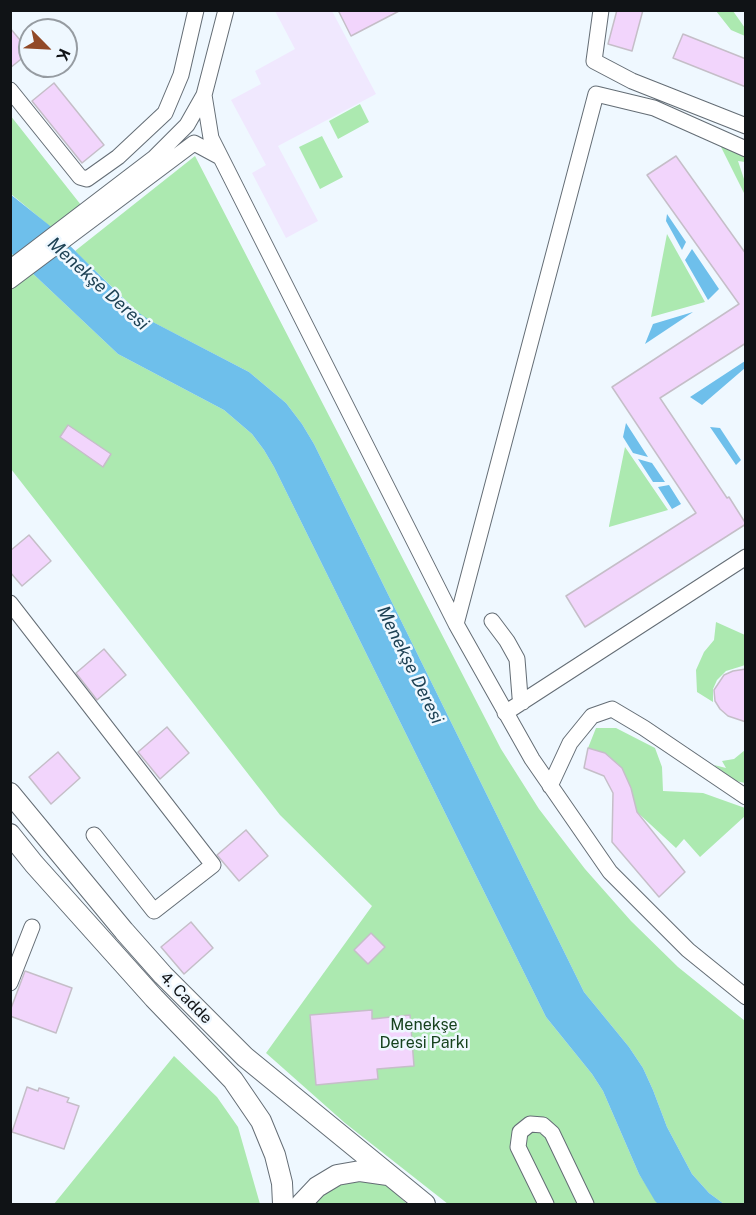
<!DOCTYPE html>
<html>
<head>
<meta charset="utf-8">
<style>
  body { margin:0 }
  #map { position:relative; width:756px; height:1215px; overflow:hidden; background:#eff8ff; font-family:"Public Sans",sans-serif }
  canvas { display:block }
  .frame { position:absolute; inset:0; border:12px solid #101316; pointer-events:none }
  .north { position:absolute; left:18px; top:18px; width:60px; height:60px; box-sizing:border-box; background:#eff8ff; border:2px solid #969ca2; border-radius:50%; rotate:114deg; font-size:16px; font-weight:700; line-height:24px; text-align:center; color:#101316 }
  .north::after { content:''; display:block; margin:auto; width:21px; height:27px; background:#914927; clip-path:polygon(50% 0,100% 100%,50% 72%,0 100%) }
</style>
</head>
<body>
<div id="map">
<canvas width="756" height="1215"></canvas>
<div class="frame"></div>
<div class="north">K</div>
</div>
<script>
const ctx = document.querySelector('canvas').getContext('2d');
ctx.lineJoin = 'round';
function fillPath(path, color) { ctx.fillStyle = color; ctx.fill(path, 'evenodd'); }
const poly = rows => new Path2D(rows.map(r => 'M' + r).join(''));
function strokePath(path, color, width, dash) { ctx.strokeStyle = color; ctx.lineWidth = width; ctx.lineCap = dash ? 'butt' : 'round'; ctx.setLineDash(dash || []); ctx.stroke(path); }
function label(font, color, halo, rows, align = 'center') {
  ctx.font = font + ' "Public Sans",sans-serif'; ctx.lineWidth = 5; ctx.setLineDash([]); ctx.textBaseline = 'middle'; ctx.strokeStyle = halo; ctx.fillStyle = color; for (const [text, x, y, turn = 0] of rows) {
    ctx.save(); ctx.translate(x, y); ctx.rotate((+turn || 0) * Math.PI / 180); ctx.textAlign = isNaN(turn) ? turn : align; if (halo) ctx.strokeText(text, 0, 0); ctx.fillText(text, 0, 0); ctx.restore();
  }
}
fillPath(poly([
  [275,11,332,11,376,94,278,146,318,221,286,238,252,173,266,165,231,100,261,84,255,71,295,49]
]), '#f0e8fe');
fillPath(poly([
  [716,11,733,11,745,28,745,36,731,30],
  [360,104,369,122,338,139,329,121],
  [10,115,81,205,52,228,11,194],
  [322,136,343,177,320,189,299,147],
  [718,141,745,152,745,162,738,161,745,182,745,195],
  [195,156,501,749,539,809,585,869,631,921,678,967,745,1021,745,1204,724,1204,709,1193,692,1174,667,1127,653,1090,643,1068,629,1047,584,992,314,444,302,424,286,403,249,372,143,317,75,251],
  [667,234,705,302,651,317],
  [11,253,118,354,224,410,252,434,264,450,274,467,546,1017,592,1074,603,1091,639,1174,658,1204,448,1204,345,1123,266,1053,372,906,280,815,11,469],
  [625,447,668,510,609,527,609,526],
  [716,622,745,635,746,662,745,665,739,667,726,671,717,680,713,689,713,702,697,692,696,670,704,652,714,640],
  [596,728,616,728,655,748,662,767,663,791,703,793,745,808,745,816,700,857,684,839,676,848,637,812,631,788,622,768,605,753,588,748],
  [745,750,745,783,736,781,714,765,726,768,722,761,734,759],
  [174,1056,217,1097,238,1127,260,1204,54,1204],
  [367,1177,387,1185,407,1204,300,1204,323,1183]
]), '#ace9b0');
fillPath(poly([
  [10,194,49,225,136,311,151,321,249,372,286,403,302,424,314,444,584,992,629,1047,643,1068,653,1090,667,1127,692,1174,709,1193,724,1204,658,1204,655,1201,639,1174,603,1091,592,1074,546,1017,274,467,264,450,252,434,224,410,118,354,11,253],
  [667,214,686,242,682,250,666,221],
  [692,249,719,289,708,300,685,260],
  [693,312,645,344,653,324],
  [745,361,745,368,702,405,690,397],
  [626,423,648,457,633,453,623,437],
  [710,427,720,428,741,460,736,465],
  [638,459,652,463,665,482,653,482],
  [669,485,681,504,672,509,658,487]
]), '#6ebfeb');
const building = poly([
  [338,10,401,10,351,36,338,10],
  [617,10,643,10,632,51,608,44,617,10],
  [10,28,30,52,10,68,10,28],
  [683,34,746,59,746,87,673,58,683,34],
  [54,83,104,145,82,163,32,101,54,83],
  [676,156,746,254,746,343,660,398,727,498,729,497,746,524,585,627,566,596,696,513,612,387,739,304,647,175,676,156],
  [68,425,111,454,103,467,60,437,68,425],
  [29,535,51,561,22,586,10,572,10,551,29,535],
  [104,649,126,675,97,700,76,673,104,649],
  [746,669,746,722,728,716,720,709,715,701,714,690,724,675,733,671,746,669],
  [167,727,189,753,160,779,138,752,167,727],
  [588,748,605,753,622,768,631,788,637,812,685,872,659,897,612,842,613,793,604,776,584,768,588,748],
  [58,752,80,778,51,804,29,777,58,752],
  [246,830,268,856,239,881,217,855,246,830],
  [191,922,213,948,184,974,161,947,191,922],
  [371,933,385,947,368,964,354,950,371,933],
  [25,971,72,988,56,1033,10,1016,10,1011,25,971],
  [372,1010,372,1019,410,1015,414,1066,377,1069,378,1079,316,1085,310,1015,372,1010],
  [27,1087,38,1091,39,1088,69,1098,67,1102,79,1106,64,1149,12,1132,27,1087]
]);
fillPath(building, '#f2d5fc');
strokePath(building, '#c5bec8', 1.5);
const minor = poly([
  [226,10,204,95,211,138,456,624,532,759,610,872,688,950,746,997],
  [601,10,594,61,632,81,746,126],
  [10,90,80,177,87,179,118,157,165,113,181,75,196,10],
  [10,268,154,158,187,125,204,95],
  [10,281,194,143,220,157],
  [10,603,213,865,154,911,94,835],
  [492,621,507,641,517,659,520,697,523,702],
  [456,624,596,94,654,108,746,149],
  [505,713,746,557],
  [550,786,570,743,592,716,612,709,644,728,746,797],
  [10,983,32,927],
  [546,1204,518,1147,520,1132,530,1124,543,1125,552,1133,586,1204]
]);
const major = poly([
  [10,793,124,931,163,975,245,1057,425,1204],
  [10,834,34,864,154,998,233,1080,261,1121,275,1155,282,1183,283,1204],
  [301,1204,317,1187,337,1175,360,1171,388,1175]
]);
strokePath(minor, '#646d75', 17);
strokePath(major, '#646d75', 22);
strokePath(minor, '#fff', 15);
strokePath(major, '#fff', 20);
label('16px', '#101316', '#eff8ff', [
  ["4. Cadde",186,998,45]
]);
label('16px', '#16421d', '#eff8ff', [
  ["Menekşe",424,1025],
  ["Deresi Parkı",424,1043]
]);
label('italic 18px', '#1e4255', '#eff8ff', [
  ["Menekşe Deresi",98,284,42],
  ["Menekşe Deresi",410,665,64]
]);
</script>
</body>
</html>
